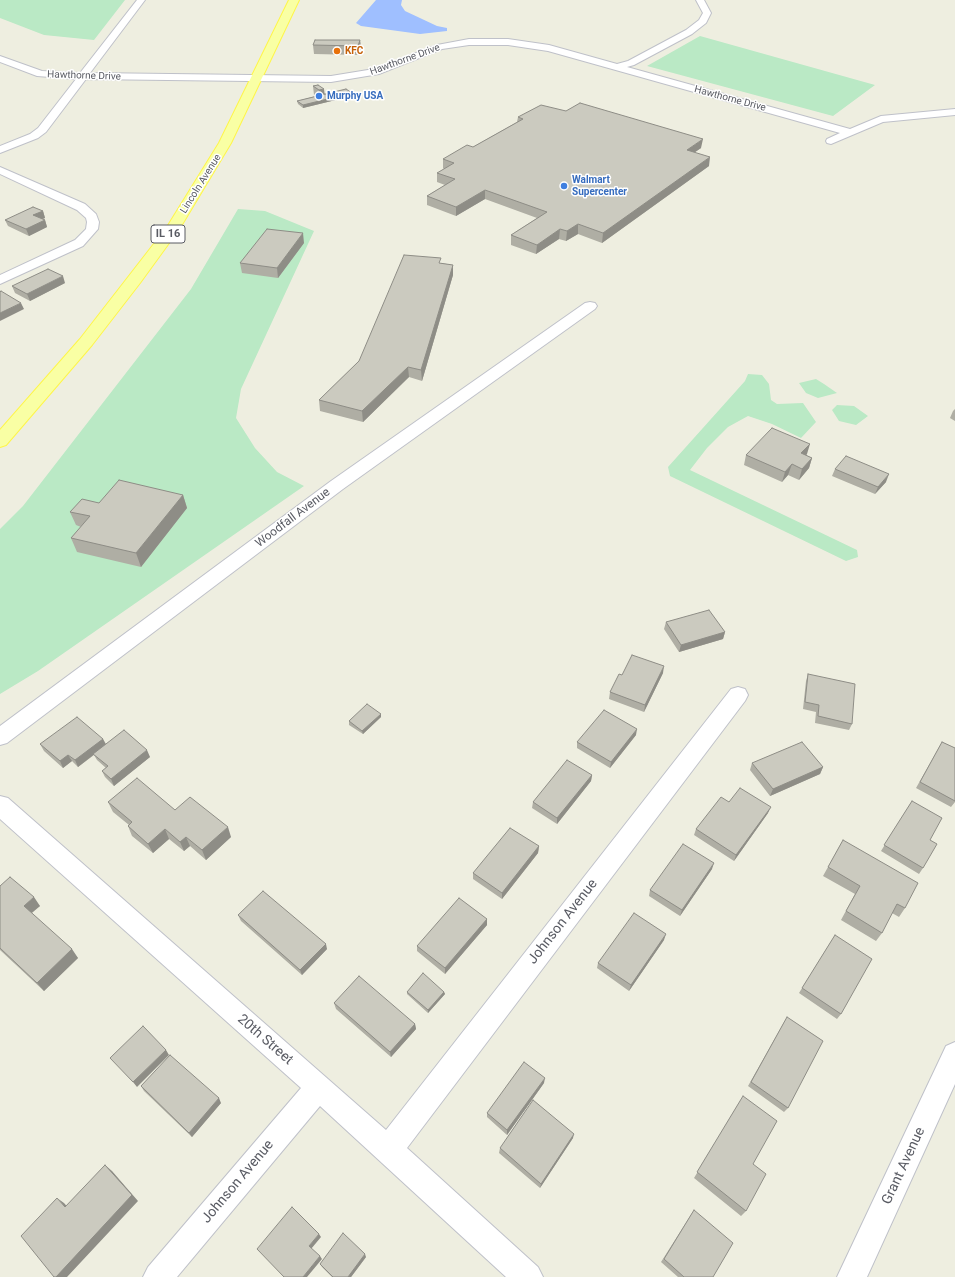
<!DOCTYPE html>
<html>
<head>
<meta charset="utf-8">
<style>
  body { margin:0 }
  canvas { display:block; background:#eeeee0 }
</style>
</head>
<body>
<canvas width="955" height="1277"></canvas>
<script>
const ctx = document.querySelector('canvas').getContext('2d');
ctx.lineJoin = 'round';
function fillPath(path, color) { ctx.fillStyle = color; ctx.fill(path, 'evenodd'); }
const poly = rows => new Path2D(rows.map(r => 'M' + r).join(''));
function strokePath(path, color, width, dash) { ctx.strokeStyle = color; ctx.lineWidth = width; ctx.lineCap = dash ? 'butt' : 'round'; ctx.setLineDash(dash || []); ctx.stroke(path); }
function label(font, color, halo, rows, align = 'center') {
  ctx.font = font + ' Roboto,sans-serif'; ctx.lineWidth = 3; ctx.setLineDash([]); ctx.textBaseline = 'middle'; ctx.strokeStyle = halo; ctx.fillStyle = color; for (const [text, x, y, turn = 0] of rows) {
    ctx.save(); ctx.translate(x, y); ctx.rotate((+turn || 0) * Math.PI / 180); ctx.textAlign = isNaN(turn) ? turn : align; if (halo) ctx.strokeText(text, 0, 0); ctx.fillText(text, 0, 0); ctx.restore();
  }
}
fillPath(poly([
  [0,0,125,0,94,40,44,35,0,18],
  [700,36,875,85,833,116,647,66],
  [238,209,265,211,314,231,241,389,236,418,255,448,277,472,304,486,38,671,0,694,0,529,23,506,191,289],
  [748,374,762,375,769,384,771,400,777,404,803,403,816,422,801,438,772,424,748,416,728,427,707,448,690,470,857,550,858,557,846,561,670,476,668,467,745,381],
  [816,379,824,384,837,393,818,398,806,393,799,383],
  [837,405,854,406,868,416,856,425,839,421,832,410]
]), '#bae9c5');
fillPath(poly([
  [376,0,402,0,401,5,405,11,437,26,447,28,447,31,420,34,361,26,356,23]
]), '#9fbfff');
const street = poly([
  [137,0,145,0,90,73,331,76,374,69,437,45,469,39,508,39,549,45,617,64,628,61,686,30,699,20,703,13,696,0,704,0,711,13,706,23,692,34,634,65,627,67,850,129,881,116,955,109,955,115,883,122,831,144,827,143,826,141,827,139,840,133,548,51,508,45,469,45,442,49,379,74,331,82,86,79,46,132,38,138,0,153,0,146,30,134,38,128,76,79,37,76,0,62,0,56,42,71,80,73,137,0],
  [0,167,85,204,96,214,99,222,98,229,83,246,0,284,0,275,75,240,86,229,87,222,86,218,77,210,0,174,0,167],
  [590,302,595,303,597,306,595,309,343,489,7,743,0,745,0,726,331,481,585,303,590,302],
  [738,687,745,689,748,695,745,701,407,1148,538,1267,543,1277,506,1277,320,1106,177,1277,143,1277,148,1267,301,1088,0,819,0,796,8,798,386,1130,731,689,738,687],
  [955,1042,955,1084,867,1277,837,1277,946,1046,955,1042]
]);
const primary = poly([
  [289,0,299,0,231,143,180,228,140,283,92,345,6,445,0,447,0,430,80,339,167,227,219,143,289,0]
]);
strokePath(street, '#bfc1c9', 2);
strokePath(primary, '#fff648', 2);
fillPath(street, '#fff');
fillPath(primary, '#f9ffa4');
fillPath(poly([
  [360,40,361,49,359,55,314,54,313,45],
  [318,85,325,94,352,93,352,96,303,108,298,104,297,101,316,96,314,95,313,86],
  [518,117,701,148,695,152,709,166,602,243,578,234,566,241,559,239,536,254,511,245,511,235,537,218,485,199,456,216,427,205,427,196,445,185,437,182,437,173,444,169,443,168,443,159,473,147,517,122],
  [43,211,45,218,42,219,45,220,47,227,29,236,8,226,5,220],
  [304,243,278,278,242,273,240,263],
  [441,263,453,265,453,275,422,381,409,377,363,422,320,411,319,400,359,361],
  [65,283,30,301,15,293,12,286],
  [955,409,955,421,950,418,953,411],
  [807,454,806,455,812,458,809,468,799,480,788,475,782,482,744,465,746,455],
  [835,469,886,482,875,494,832,476],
  [183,495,187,508,141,567,77,552,71,538,81,527,76,525,70,512,99,503],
  [666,622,725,632,723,639,679,652,664,629],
  [663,673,644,712,609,699,610,692,622,675],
  [808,674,852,724,849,730,815,723,816,712,803,709,806,681],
  [381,714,381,717,363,734,349,725,349,721],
  [636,735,610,768,577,748,577,742],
  [103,739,106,744,150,757,114,786,105,777,102,771,106,768,97,760,94,755,78,767,72,761,63,768,44,751,40,744],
  [942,742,955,748,955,802,951,807,916,788],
  [752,763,823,767,820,774,770,796,750,770],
  [592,775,591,781,557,824,532,808,533,802],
  [912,801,930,840,923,868,919,874,881,851],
  [108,802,175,810,231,837,206,860,190,846,184,851,169,839,153,853,132,836,128,826,129,825,113,812],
  [729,802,768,813,734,861,694,835,696,829],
  [843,840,905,908,899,917,892,913,882,933,876,941,841,920,855,894,823,876],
  [539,846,538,853,502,899,473,879,473,873],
  [712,869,680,916,649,896,650,890],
  [0,886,40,906,32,913,78,958,44,991,0,950],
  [238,915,327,949,302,975,241,921],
  [487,919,487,925,445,974,417,951,417,946],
  [835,935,841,1014,837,1019,799,993],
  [664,940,629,991,597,968,598,963],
  [407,992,444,992,445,994,428,1013,407,994],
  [334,1003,415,1024,416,1029,391,1057,336,1009],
  [787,1017,788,1108,784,1112,748,1086],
  [544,1083,507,1135,487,1117,487,1113],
  [141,1086,221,1103,192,1137,144,1091],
  [739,1103,753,1164,746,1211,741,1216,694,1178],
  [573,1138,540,1188,499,1153,500,1148],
  [694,1210,713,1277,678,1277,661,1262],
  [366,1257,351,1277,332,1277,322,1267,320,1264]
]), '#afaea4');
fillPath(poly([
  [360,40,361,49,359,55,358,46],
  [324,89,325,97,320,99,319,90],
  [352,93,352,96,303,108,303,105],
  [703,139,701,148,685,159,687,150],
  [710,157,709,166,602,243,603,233],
  [485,190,485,199,456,216,456,207],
  [43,211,45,218,35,222,33,215],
  [45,220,47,227,29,236,26,229],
  [578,224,578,234,566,241,567,231],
  [560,229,559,239,536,254,537,245],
  [303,233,304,243,278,278,277,268],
  [453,265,453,275,422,381,421,370],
  [63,276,65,283,30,301,27,294],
  [21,303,24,309,0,321,0,313],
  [408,367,409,377,363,422,362,411],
  [810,444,807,454,798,464,801,453],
  [812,458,809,468,799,480,802,469],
  [792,464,788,475,782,482,785,472],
  [889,474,886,482,875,494,878,487],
  [183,495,187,508,141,567,136,553],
  [725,632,723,639,679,652,681,645],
  [664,666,663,673,644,712,645,705],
  [381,714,381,717,363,734,362,731],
  [637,729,636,735,610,768,611,762],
  [103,739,106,745,78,767,75,760],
  [147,750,150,757,114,786,111,779],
  [68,755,72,761,63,768,60,761],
  [823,767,820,774,770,796,773,789],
  [592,775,591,781,557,824,557,818],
  [771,807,768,813,734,861,736,855],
  [228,827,231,837,206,860,202,850],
  [165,829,169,839,153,853,148,844],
  [186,837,190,846,184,851,180,842],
  [539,846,538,853,502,899,502,893],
  [714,863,712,869,680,916,682,910],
  [34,897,40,906,30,914,24,906],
  [487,919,487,925,445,974,445,968],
  [666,934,664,940,629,991,631,985],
  [326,944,327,949,302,975,300,970],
  [72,949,78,958,44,991,37,983],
  [444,992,445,994,428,1013,428,1010],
  [415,1024,416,1029,391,1057,390,1052],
  [166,1050,169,1055,137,1087,133,1082],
  [545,1078,544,1083,507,1135,507,1130],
  [219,1098,221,1103,192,1137,189,1133],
  [574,1134,573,1138,540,1188,541,1184],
  [105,1165,112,1171,138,1201,67,1277,56,1277],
  [57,1198,64,1203,72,1212,65,1207],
  [319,1234,321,1237,311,1249,309,1246],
  [365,1254,366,1257,351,1277,348,1277],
  [320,1256,322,1259,307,1277,303,1277]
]), '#8e8d86');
const building = poly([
  [315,40,360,40,358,46,313,45,315,40],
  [318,85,324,89,319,90,313,86,318,85],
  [346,89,352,93,303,105,297,101,346,89],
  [580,103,703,139,687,150,710,157,603,233,578,224,567,231,560,229,537,245,511,235,547,212,485,190,456,207,427,196,455,179,437,173,454,163,443,159,467,145,473,147,523,119,518,117,541,105,566,111,580,103],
  [33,207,43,211,33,215,45,220,26,229,5,220,33,207],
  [267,229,303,233,277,268,240,263,267,229],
  [404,255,441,258,439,263,453,265,421,370,408,367,362,411,319,400,359,361,404,255],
  [48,269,63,276,27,294,12,286,48,269],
  [1,291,21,303,0,313,0,292,1,291],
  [772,428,810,444,801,453,812,458,802,469,792,464,785,472,746,455,772,428],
  [846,456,889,474,878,487,835,469,846,456],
  [119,480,183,495,136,553,71,538,90,516,70,512,82,499,99,503,119,480],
  [709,610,725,632,681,645,666,622,709,610],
  [632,655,664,666,645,705,610,692,619,674,622,675,632,655],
  [808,674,855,684,852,724,818,716,819,705,805,702,808,674],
  [367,704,381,714,362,731,349,721,367,704],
  [604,710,637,729,611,762,577,742,604,710],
  [77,717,103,739,75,760,68,755,60,761,40,744,77,717],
  [124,730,147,750,111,779,102,771,108,766,93,754,124,730],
  [802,742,823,767,773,789,752,763,802,742],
  [942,742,955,748,955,801,920,782,942,742],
  [567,760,592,775,557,818,533,802,567,760],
  [137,778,175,810,190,797,228,827,202,850,186,837,180,842,165,829,148,844,128,826,132,822,108,802,137,778],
  [740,788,771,807,736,855,696,829,721,797,729,802,740,788],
  [912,801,942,818,930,840,937,844,923,868,884,845,912,801],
  [510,828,539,846,502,893,473,873,510,828],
  [843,840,918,883,905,908,897,904,882,933,846,911,860,886,828,867,843,840],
  [683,844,714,863,682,910,650,890,683,844],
  [10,877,34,897,24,906,72,949,37,983,0,948,0,886,10,877],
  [263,891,326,944,300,970,238,915,263,891],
  [459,898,487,919,445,968,417,946,459,898],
  [634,913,666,934,631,985,598,963,634,913],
  [835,935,872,959,841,1014,802,988,835,935],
  [423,973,444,992,428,1010,407,992,423,973],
  [359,976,415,1024,390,1052,334,1003,359,976],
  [787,1017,823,1041,788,1108,751,1082,787,1017],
  [143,1026,166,1050,133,1082,110,1058,143,1026],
  [170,1055,219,1098,189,1133,141,1086,170,1055],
  [524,1062,545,1078,507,1130,487,1113,524,1062],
  [743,1096,777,1121,753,1164,766,1174,746,1211,697,1172,743,1096],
  [533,1100,574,1134,541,1184,500,1148,533,1100],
  [105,1165,132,1195,56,1277,54,1277,21,1236,57,1198,65,1207,105,1165],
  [292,1207,319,1234,309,1246,320,1256,303,1277,284,1277,257,1249,292,1207],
  [694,1210,733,1243,713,1277,684,1277,664,1259,694,1210],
  [343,1233,365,1254,348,1277,333,1277,320,1264,343,1233]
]);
fillPath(building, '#cbcabf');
strokePath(building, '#8e8d86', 1);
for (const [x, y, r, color] of [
  [337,51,4,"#e8710a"],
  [319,96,4,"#3f7fe0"],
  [564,186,4,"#3f7fe0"]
]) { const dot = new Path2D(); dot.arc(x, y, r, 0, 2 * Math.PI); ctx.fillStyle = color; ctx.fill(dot); strokePath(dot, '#fff', 1.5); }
label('bold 10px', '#c56008', '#fff', [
  ["KFC",345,51]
], 'left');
label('10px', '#595b63', '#fff', [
  ["Hawthorne Drive",405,60,-20],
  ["Hawthorne Drive",84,76,2],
  ["Hawthorne Drive",730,99,15],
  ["Lincoln Avenue",201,184,-58]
]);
label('bold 10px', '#366cbe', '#fff', [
  ["Murphy USA",327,96],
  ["Walmart",572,180],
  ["Supercenter",572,192]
], 'left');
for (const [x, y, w] of [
  [168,234,34]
]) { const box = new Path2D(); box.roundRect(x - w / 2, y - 9, w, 18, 3); ctx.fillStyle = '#fff'; ctx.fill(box); strokePath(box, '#595b63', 1); }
label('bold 11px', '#595b63', null, [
  ["IL 16",168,234]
]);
label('12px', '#595b63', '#fff', [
  ["Woodfall Avenue",293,518,-37]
]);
label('14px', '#595b63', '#fff', [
  ["Johnson Avenue",563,922,-52],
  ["20th Street",265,1040,41],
  ["Grant Avenue",904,1166,-65],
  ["Johnson Avenue",238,1182,-50]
]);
</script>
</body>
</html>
